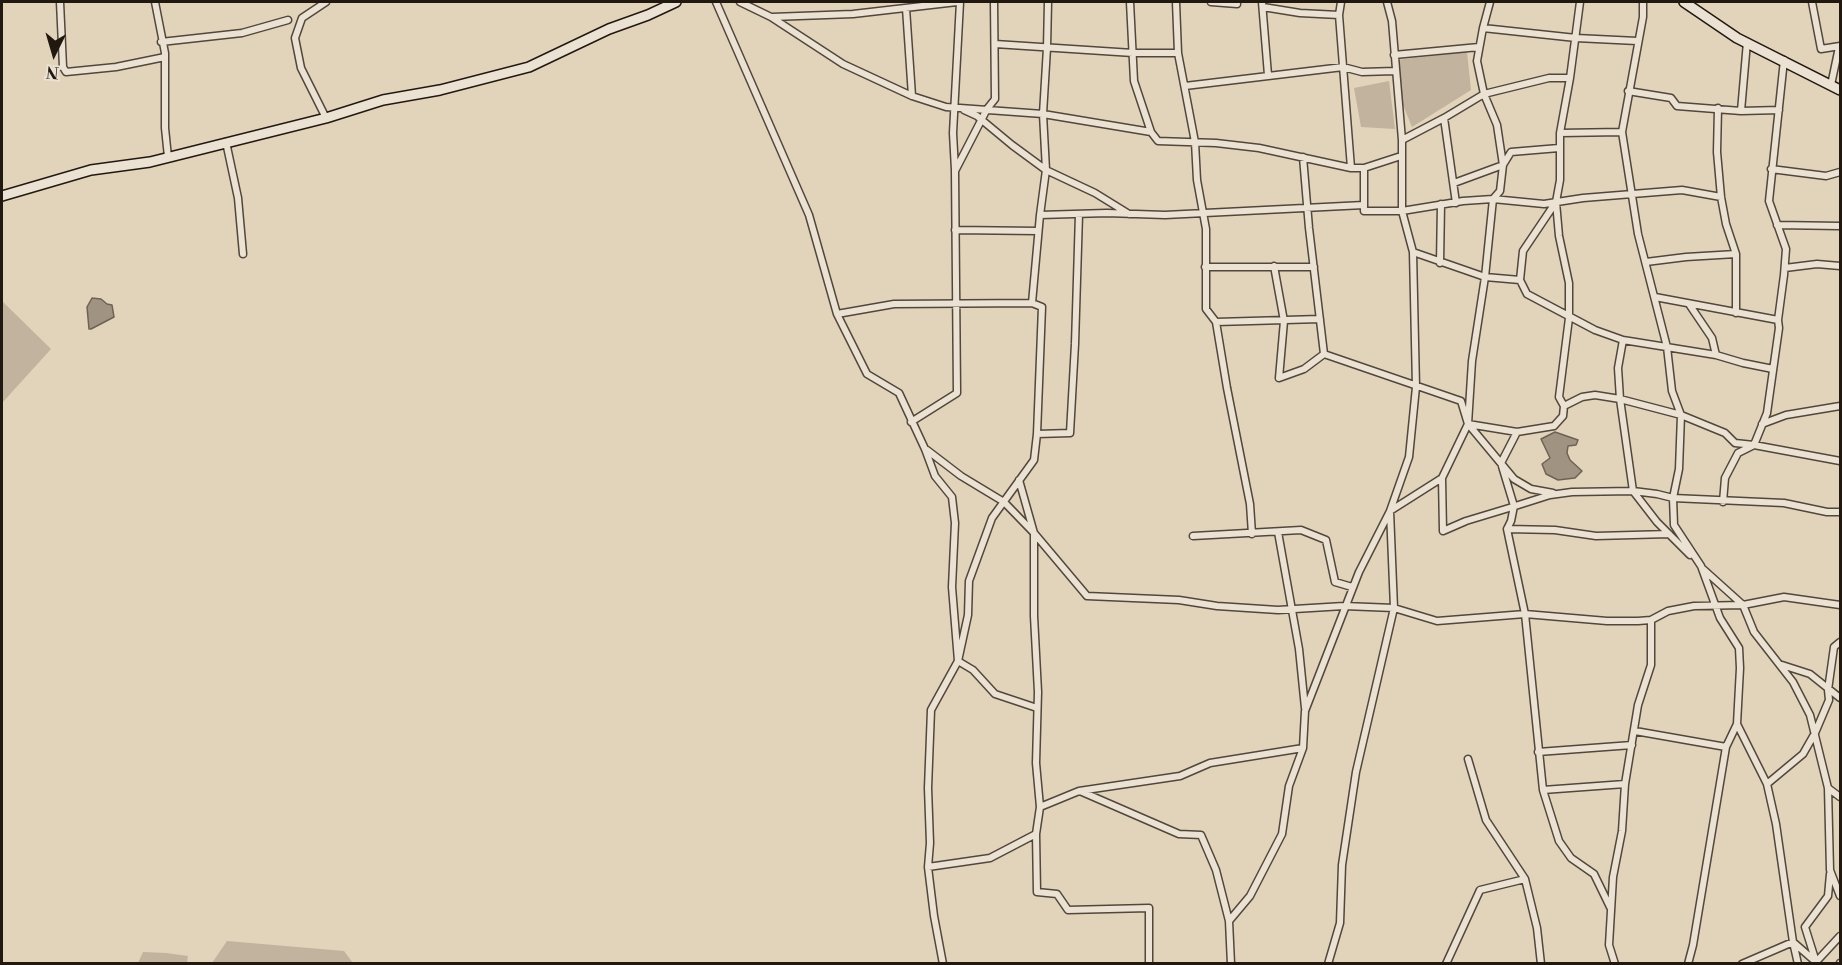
<!DOCTYPE html>
<html>
<head>
<meta charset="utf-8">
<style>
  body { margin:0 }
  #map { position:relative; width:1842px; height:965px; overflow:hidden; background:#e2d3bb; font-family:"Libre Bodoni",serif }
  canvas { display:block }
  .frame { position:absolute; inset:0; border:3px solid #211810; pointer-events:none }
  .north { position:absolute; left:24px; top:24px; width:60px; height:60px; -webkit-text-stroke:4px #ece2d3; paint-order:stroke; rotate:185deg; font-size:16px; font-weight:700; line-height:24px; text-align:center; color:#211810 }
  .north::after { content:''; display:block; margin:auto; width:21px; height:27px; background:#211810; clip-path:polygon(50% 0,100% 100%,50% 72%,0 100%) }
</style>
</head>
<body>
<div id="map">
<canvas width="1842" height="965"></canvas>
<div class="frame"></div>
<div class="north">N</div>
</div>
<script>
const ctx = document.querySelector('canvas').getContext('2d');
ctx.lineJoin = 'round';
function fillPath(path, color) { ctx.fillStyle = color; ctx.fill(path, 'evenodd'); }
const poly = rows => new Path2D(rows.map(r => 'M' + r).join(''));
function strokePath(path, color, width, dash) { ctx.strokeStyle = color; ctx.lineWidth = width; ctx.lineCap = dash ? 'butt' : 'round'; ctx.setLineDash(dash || []); ctx.stroke(path); }
fillPath(poly([
  [1467,52,1471,90,1412,127,1401,100,1396,60],
  [1389,81,1395,129,1361,127,1354,88],
  [2,301,51,349,2,403],
  [227,941,344,951,353,963,212,963],
  [143,952,166,953,188,956,187,963,138,963]
]), '#c1b39e');
const water = poly([
  [92,298,101,299,107,304,112,305,114,317,91,329,89,329,87,307,92,298],
  [1555,432,1578,440,1576,445,1568,446,1567,453,1570,460,1582,471,1575,478,1558,480,1546,474,1542,464,1550,458,1541,439,1555,432]
]);
fillPath(water, '#a09381');
strokePath(water, '#6d6254', 1.5);
const street = poly([
  [60,2,63,67,66,72,116,67,165,57],
  [155,2,165,53,165,128,168,157],
  [326,2,302,18,295,38,301,68,326,118],
  [716,2,809,215,837,314,867,374,899,393,925,449,935,476,952,497,955,523,952,587,958,661,973,670,995,694,1037,708],
  [740,2,771,17,843,64,912,96,946,107,1043,114,1151,132,1158,141,1216,143,1259,148,1351,168,1364,168,1401,156],
  [1130,2,1134,81,1151,132],
  [1176,2,1178,53,1195,142,1197,180,1206,229,1206,309,1216,322,1227,388,1250,504,1252,534],
  [1211,2,1237,4],
  [1262,2,1268,75],
  [1643,2,1643,17,1622,132,1638,234,1667,347,1672,391,1681,415,1679,469,1673,498,1674,525,1701,566,1720,618,1739,648,1740,668,1737,724,1726,747,1693,945,1688,964],
  [1812,2,1821,49,1840,46],
  [1263,7,1300,13,1339,15,1341,2],
  [906,8,912,96],
  [1339,15,1351,168],
  [772,17,853,14,957,2],
  [1483,28,1576,38,1637,41],
  [161,42,242,33,288,20],
  [995,44,1133,53,1178,53],
  [1394,55,1479,47],
  [1831,85,1839,47],
  [1185,86,1343,67,1362,72,1395,71],
  [1628,91,1671,98,1677,106,1741,111,1779,110],
  [1718,108,1717,152,1721,197,1726,224,1736,254,1736,313],
  [964,110,977,116,1012,145,1046,170,1095,193,1129,214],
  [1741,111,1747,42],
  [1444,118,1456,203],
  [1560,133,1622,132],
  [1402,140,1444,118,1484,94,1549,78,1570,78],
  [226,142,238,198,243,254],
  [1303,157,1309,228,1324,354],
  [1364,168,1364,211,1402,211,1463,201,1493,199,1544,204,1583,198,1682,190,1721,197],
  [1771,169,1826,176,1840,172],
  [955,170,953,133,960,2],
  [1454,183,1503,165,1511,152,1559,148],
  [1040,215,1107,213,1165,215,1364,205],
  [1777,225,1840,226],
  [955,230,1038,231],
  [1413,252,1485,277,1520,280,1523,251,1556,202],
  [1646,262,1686,257,1736,254],
  [1440,263,1441,204],
  [1274,266,1284,321,1279,378,1304,369,1324,354],
  [1205,267,1314,267],
  [1785,268,1817,264,1840,266],
  [1520,280,1527,294,1595,330,1623,340,1716,355],
  [1655,297,1778,320],
  [1689,304,1712,338,1716,355,1743,363,1773,369],
  [837,314,894,304,1032,303],
  [1216,322,1320,319],
  [1623,340,1618,368,1620,399,1633,491,1657,522,1690,555],
  [1324,354,1461,401,1468,424,1517,432,1554,426,1563,416,1564,406,1582,397,1595,395,1620,399,1681,415,1725,433,1735,443,1754,445,1840,461],
  [1564,406,1559,397,1569,318,1569,283,1559,236,1556,202,1560,180,1560,133,1570,78,1580,2],
  [911,422,957,393,955,171,987,109,995,99,994,2],
  [1762,424,1786,415,1840,406],
  [1469,425,1514,479,1531,489,1553,493],
  [1517,432,1501,463,1514,506,1511,521,1507,529,1525,614,1543,790,1559,841,1571,858,1594,874,1611,909],
  [1037,434,1070,433,1075,344,1079,214],
  [927,450,961,476,1004,502,1034,533,1034,616,1038,692,1036,763,1040,807],
  [1442,478,1443,531,1466,521,1509,508,1550,495,1572,492,1633,491,1657,494,1673,498,1784,503,1827,512,1840,512],
  [1019,480,1034,533,1087,596,1179,600,1217,606,1278,610,1344,606,1394,608,1437,621,1525,614,1607,621,1638,621,1651,620,1668,611,1694,606,1743,605,1784,597,1840,605],
  [1723,502,1725,478,1738,453,1754,445,1767,413,1779,328,1778,320,1784,275,1786,249,1769,201,1784,60],
  [1507,529,1555,530,1596,536,1669,534],
  [1278,532,1299,649,1305,708],
  [1193,536,1301,530,1326,540,1335,582,1352,587],
  [1703,569,1743,605,1754,632,1793,682,1810,715,1828,788,1830,870,1840,896],
  [1782,665,1810,674,1840,698],
  [1737,724,1767,784,1776,824,1793,942,1798,964],
  [1635,731,1726,747],
  [1538,752,1632,745],
  [1468,759,1486,820,1525,879,1537,928,1541,964],
  [1767,784,1803,754,1815,733,1829,700,1828,690,1834,647,1840,642],
  [1828,788,1840,797],
  [1543,790,1625,784],
  [1080,791,1179,834,1201,835,1216,870,1229,921,1231,964],
  [928,867,990,858,1036,834],
  [1229,921,1250,896,1282,834,1289,786,1303,748,1305,711,1359,572,1390,511,1442,478,1468,424,1472,361,1485,277,1493,199,1500,191,1503,165,1497,125,1484,94,1477,61,1483,28,1490,2],
  [1816,962,1805,927,1828,896,1830,874],
  [943,964,934,916,928,867,930,843,928,788,931,710,958,661,968,615,969,581,992,518,1034,460,1037,434,1042,307,1032,303,1040,215,1046,170,1043,114,1047,48,1048,2],
  [1149,964,1149,908,1068,910,1057,894,1037,892,1036,834,1040,807,1079,791,1180,776,1210,763,1303,748],
  [1328,964,1340,923,1342,865,1356,772,1394,608,1390,511,1409,457,1416,387,1413,252,1402,211,1402,140,1392,21,1387,2],
  [1446,964,1480,890,1525,879],
  [1615,964,1609,945,1613,877,1622,831,1625,784,1638,705,1651,665,1651,620],
  [1742,964,1793,942,1816,962,1840,936],
  [1840,964,1840,963]
]);
const secondary = poly([
  [1684,2,1737,38,1840,90],
  [2,196,91,170,150,162,326,118,383,100,440,90,529,67,609,29,648,15,676,2]
]);
strokePath(street, '#51473b', 9);
strokePath(secondary, '#211810', 12);
strokePath(street, '#ece2d3', 6);
strokePath(secondary, '#ece2d3', 9);
</script>
</body>
</html>
